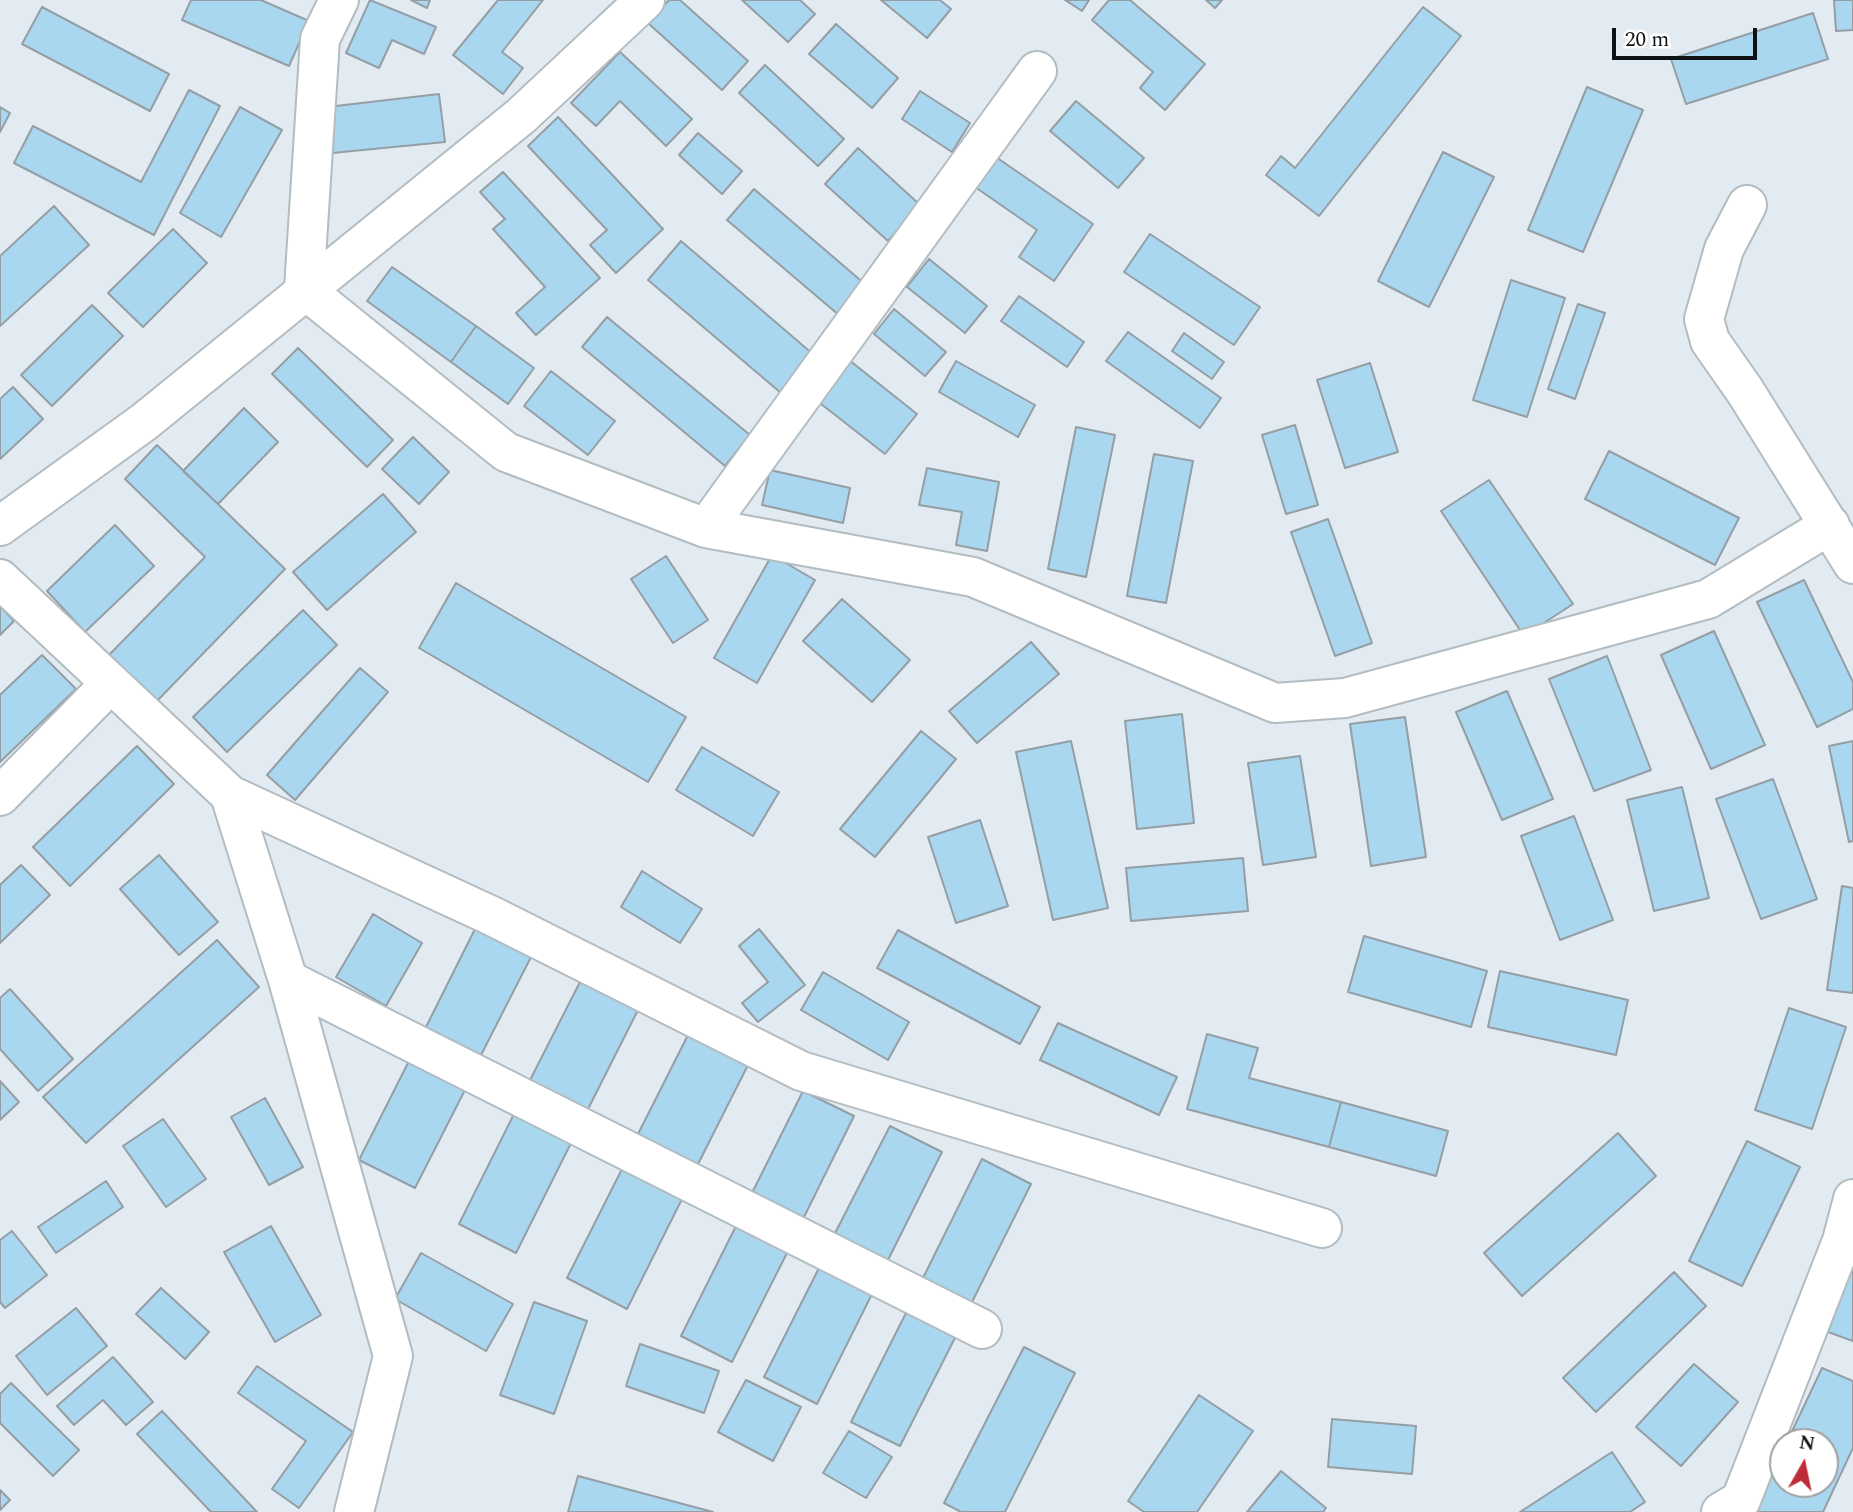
<!DOCTYPE html>
<html>
<head>
<meta charset="utf-8">
<style>
  body { margin:0 }
  #map { position:relative; width:1853px; height:1512px; overflow:hidden; background:#e1ebf1; font-family:Spectral,serif }
  canvas { display:block }
  .north { position:absolute; left:1769px; top:1428px; width:70px; height:70px; box-sizing:border-box; background:#fff; border:2px solid #9fa0a1; border-radius:50%; rotate:9deg; font-size:19px; font-weight:700; line-height:28px; text-align:center; color:#0f1214 }
  .north::after { content:''; display:block; margin:auto; width:24px; height:32px; background:#bd2d38; clip-path:polygon(50% 0,100% 100%,50% 72%,0 100%) }
  .scale { position:absolute; left:1612px; top:28px; width:145px; height:32px; box-sizing:border-box; border:4px solid #0f1214; border-top:0; padding-left:9px; font-size:21px; line-height:24px; white-space:nowrap; color:#0f1214; -webkit-text-stroke:5px #fff; paint-order:stroke }
</style>
</head>
<body>
<div id="map">
<canvas width="1853" height="1512"></canvas>
<div class="north">N</div>
<div class="scale">20 m</div>
</div>
<script>
const ctx = document.querySelector('canvas').getContext('2d');
ctx.lineJoin = 'round';
function fillPath(path, color) { ctx.fillStyle = color; ctx.fill(path, 'evenodd'); }
const poly = rows => new Path2D(rows.map(r => 'M' + r).join(''));
function strokePath(path, color, width, dash) { ctx.strokeStyle = color; ctx.lineWidth = width; ctx.lineCap = dash ? 'butt' : 'round'; ctx.setLineDash(dash || []); ctx.stroke(path); }
const building = poly([
  [191,0,261,0,309,21,289,66,182,20,191,0],
  [370,0,436,27,424,54,392,40,379,68,346,53,370,0],
  [411,0,430,0,427,8,411,0],
  [498,0,543,0,502,52,523,68,503,94,453,55,498,0],
  [669,0,680,0,748,61,722,90,648,23,669,0],
  [742,0,800,0,815,14,788,42,742,0],
  [881,0,940,0,951,9,927,38,881,0],
  [1065,0,1089,0,1082,11,1065,0],
  [1109,0,1130,0,1205,64,1165,110,1140,88,1153,72,1092,20,1109,0],
  [1206,0,1222,0,1215,8,1206,0],
  [1834,0,1853,0,1853,30,1836,31,1834,0],
  [42,7,169,74,150,111,22,44,42,7],
  [1423,7,1461,36,1319,216,1266,175,1281,156,1295,168,1423,7],
  [1813,13,1828,59,1686,104,1671,59,1813,13],
  [836,24,898,78,872,108,809,54,836,24],
  [620,52,692,119,666,146,620,101,596,126,571,103,620,52],
  [765,65,844,139,818,166,739,93,765,65],
  [1587,87,1643,110,1583,252,1528,230,1587,87],
  [189,90,220,106,154,235,14,163,33,126,141,182,189,90],
  [920,91,970,123,952,152,902,119,920,91],
  [439,94,445,142,332,153,327,107,439,94],
  [1076,101,1144,158,1118,188,1050,131,1076,101],
  [0,107,10,113,0,132,0,107],
  [240,107,282,130,221,237,180,213,240,107],
  [558,117,663,229,616,273,590,245,607,230,528,146,558,117],
  [698,133,742,171,722,194,679,155,698,133],
  [858,148,920,205,888,241,825,184,858,148],
  [1443,152,1494,177,1429,307,1378,281,1443,152],
  [996,157,1093,224,1054,281,1019,257,1037,230,975,187,996,157],
  [503,172,600,278,536,335,516,313,545,287,493,229,505,219,480,192,503,172],
  [754,189,866,285,840,316,727,220,754,189],
  [54,206,89,245,0,326,0,256,54,206],
  [173,229,207,263,143,327,108,293,173,229],
  [1150,234,1260,307,1234,345,1124,272,1150,234],
  [681,241,814,355,781,393,648,280,681,241],
  [929,259,987,306,965,333,907,287,929,259],
  [392,267,476,326,451,362,367,301,392,267],
  [1511,280,1565,298,1527,417,1473,400,1511,280],
  [1019,296,1084,342,1067,367,1001,321,1019,296],
  [1578,304,1605,313,1575,399,1548,389,1578,304],
  [92,305,123,336,52,406,21,375,92,305],
  [894,309,946,352,925,376,874,334,894,309],
  [607,317,750,435,725,466,582,347,607,317],
  [476,326,534,368,508,404,451,362,476,326],
  [1128,332,1221,398,1200,428,1106,361,1128,332],
  [1184,333,1224,362,1212,379,1172,351,1184,333],
  [298,348,393,440,367,467,272,374,298,348],
  [849,360,917,414,885,454,816,400,849,360],
  [956,361,1035,405,1018,437,939,392,956,361],
  [1370,363,1398,452,1345,468,1317,380,1370,363],
  [551,371,615,421,588,455,524,406,551,371],
  [13,387,43,419,0,459,0,399,13,387],
  [244,408,278,442,218,504,183,471,244,408],
  [1295,425,1318,505,1286,514,1262,435,1295,425],
  [1076,427,1115,435,1086,577,1048,569,1076,427],
  [413,437,449,472,419,504,382,469,413,437],
  [157,445,285,569,156,702,108,656,205,557,125,479,157,445],
  [1609,451,1739,518,1715,565,1585,499,1609,451],
  [1154,454,1193,461,1166,603,1127,596,1154,454],
  [927,468,999,482,987,551,956,545,962,512,919,505,927,468],
  [770,470,850,488,843,523,762,505,770,470],
  [1489,480,1573,604,1524,636,1441,511,1489,480],
  [383,494,416,532,327,610,293,572,383,494],
  [1328,519,1372,643,1335,656,1291,532,1328,519],
  [115,525,154,566,85,632,47,591,115,525],
  [772,555,815,580,757,683,714,658,772,555],
  [666,556,708,620,673,643,631,579,666,556],
  [1804,580,1853,682,1853,709,1817,727,1757,602,1804,580],
  [456,583,686,717,648,782,419,648,456,583],
  [842,599,910,660,872,702,803,641,842,599],
  [0,606,14,621,0,635,0,606],
  [303,610,337,645,227,752,193,717,303,610],
  [1714,631,1765,745,1711,769,1661,655,1714,631],
  [1031,642,1059,674,977,743,949,711,1031,642],
  [42,655,76,689,0,762,0,695,42,655],
  [1607,656,1651,770,1594,791,1549,679,1607,656],
  [360,668,388,692,295,800,267,775,360,668],
  [1507,691,1553,799,1502,820,1456,712,1507,691],
  [1182,714,1194,823,1137,829,1125,721,1182,714],
  [1405,717,1426,857,1371,866,1350,724,1405,717],
  [921,731,956,759,875,857,840,829,921,731],
  [1071,741,1108,908,1053,920,1016,752,1071,741],
  [1853,741,1853,841,1849,842,1829,746,1853,741],
  [137,746,174,784,70,886,33,847,137,746],
  [702,747,779,792,753,836,676,790,702,747],
  [1300,756,1316,857,1263,865,1248,763,1300,756],
  [1773,779,1817,899,1761,919,1716,799,1773,779],
  [1682,787,1709,898,1654,911,1627,800,1682,787],
  [1574,816,1613,920,1560,940,1521,836,1574,816],
  [980,820,1008,906,956,923,928,837,980,820],
  [159,855,218,922,179,955,120,889,159,855],
  [1243,858,1248,911,1131,921,1126,868,1243,858],
  [21,865,50,895,0,943,0,885,21,865],
  [642,871,702,909,680,943,621,907,642,871],
  [1842,886,1853,888,1853,993,1827,990,1842,886],
  [373,914,422,943,386,1006,336,977,373,914],
  [476,927,532,955,480,1057,425,1029,476,927],
  [759,929,805,985,758,1022,742,1003,768,982,739,946,759,929],
  [898,930,1040,1007,1020,1044,877,968,898,930],
  [1364,936,1487,971,1471,1027,1348,992,1364,936],
  [217,940,259,987,86,1143,43,1097,217,940],
  [1500,971,1628,1000,1616,1055,1488,1027,1500,971],
  [823,972,909,1022,888,1060,801,1010,823,972],
  [581,980,639,1008,586,1113,528,1084,581,980],
  [10,989,73,1059,38,1091,0,1049,0,998,10,989],
  [1789,1008,1846,1027,1812,1129,1755,1110,1789,1008],
  [1058,1023,1177,1077,1159,1115,1040,1060,1058,1023],
  [689,1033,749,1063,695,1170,635,1140,689,1033],
  [1207,1034,1258,1048,1249,1078,1341,1102,1329,1147,1187,1109,1207,1034],
  [411,1057,467,1086,415,1188,359,1160,411,1057],
  [0,1081,19,1102,0,1120,0,1081],
  [803,1091,854,1116,802,1221,751,1195,803,1091],
  [265,1098,303,1167,269,1185,231,1117,265,1098],
  [1341,1102,1448,1131,1436,1176,1329,1147,1341,1102],
  [516,1110,573,1139,516,1253,459,1224,516,1110],
  [163,1119,206,1179,166,1207,123,1146,163,1119],
  [890,1126,942,1152,885,1266,832,1239,890,1126],
  [1618,1133,1656,1176,1522,1296,1484,1253,1618,1133],
  [1747,1141,1800,1167,1742,1286,1689,1261,1747,1141],
  [982,1159,1031,1184,969,1308,920,1284,982,1159],
  [624,1165,684,1195,627,1309,567,1278,624,1165],
  [106,1181,123,1207,56,1253,38,1227,106,1181],
  [738,1222,790,1247,732,1362,681,1336,738,1222],
  [271,1226,321,1315,275,1342,224,1252,271,1226],
  [12,1231,47,1275,5,1308,0,1302,0,1240,12,1231],
  [421,1253,513,1304,486,1351,395,1299,421,1253],
  [821,1264,874,1290,817,1404,764,1377,821,1264],
  [1853,1264,1853,1341,1828,1332,1853,1264],
  [1674,1272,1706,1306,1596,1412,1563,1378,1674,1272],
  [161,1288,209,1332,185,1359,136,1314,161,1288],
  [534,1302,587,1321,554,1414,500,1395,534,1302],
  [909,1307,958,1332,900,1446,851,1422,909,1307],
  [76,1308,107,1346,47,1395,16,1356,76,1308],
  [640,1344,719,1371,704,1413,626,1386,640,1344],
  [1024,1347,1075,1373,1005,1512,961,1512,944,1503,1024,1347],
  [113,1357,153,1402,126,1425,103,1400,74,1425,57,1406,113,1357],
  [1694,1364,1738,1402,1681,1466,1636,1427,1694,1364],
  [257,1366,353,1432,299,1508,272,1489,306,1441,238,1393,257,1366],
  [1822,1368,1853,1381,1853,1448,1823,1512,1755,1512,1783,1452,1783,1484,1825,1484,1825,1442,1787,1442,1822,1368],
  [746,1380,801,1407,773,1461,718,1432,746,1380],
  [11,1383,79,1450,53,1476,0,1423,0,1394,11,1383],
  [1199,1395,1253,1431,1197,1512,1144,1512,1128,1501,1199,1395],
  [162,1411,257,1512,211,1512,137,1434,162,1411],
  [1332,1419,1416,1426,1412,1474,1328,1467,1332,1419],
  [849,1431,892,1457,866,1498,823,1473,849,1431],
  [1612,1452,1645,1502,1630,1512,1520,1512,1612,1452],
  [1281,1471,1326,1508,1323,1512,1247,1512,1281,1471],
  [578,1476,713,1512,568,1512,578,1476],
  [0,1490,10,1500,0,1510,0,1490]
]);
fillPath(building, '#aad7f0');
strokePath(building, '#959ea4', 2);
const minor = poly([
  [339,0,320,39,304,289,506,452,706,528,973,577,1275,703,1345,698,1708,599,1830,525],
  [1747,205,1724,249,1704,319,1710,341,1745,391,1853,564],
  [0,526,144,422,521,116,645,0],
  [706,528,1037,71],
  [0,579,230,795,288,980,393,1356,354,1512],
  [230,795,492,916,801,1071,1322,1228],
  [0,796,111,683],
  [288,980,982,1329],
  [1721,1512,1741,1500,1842,1241,1853,1199]
]);
strokePath(minor, '#b2bcc1', 42);
strokePath(minor, '#fff', 38);
</script>
</body>
</html>
